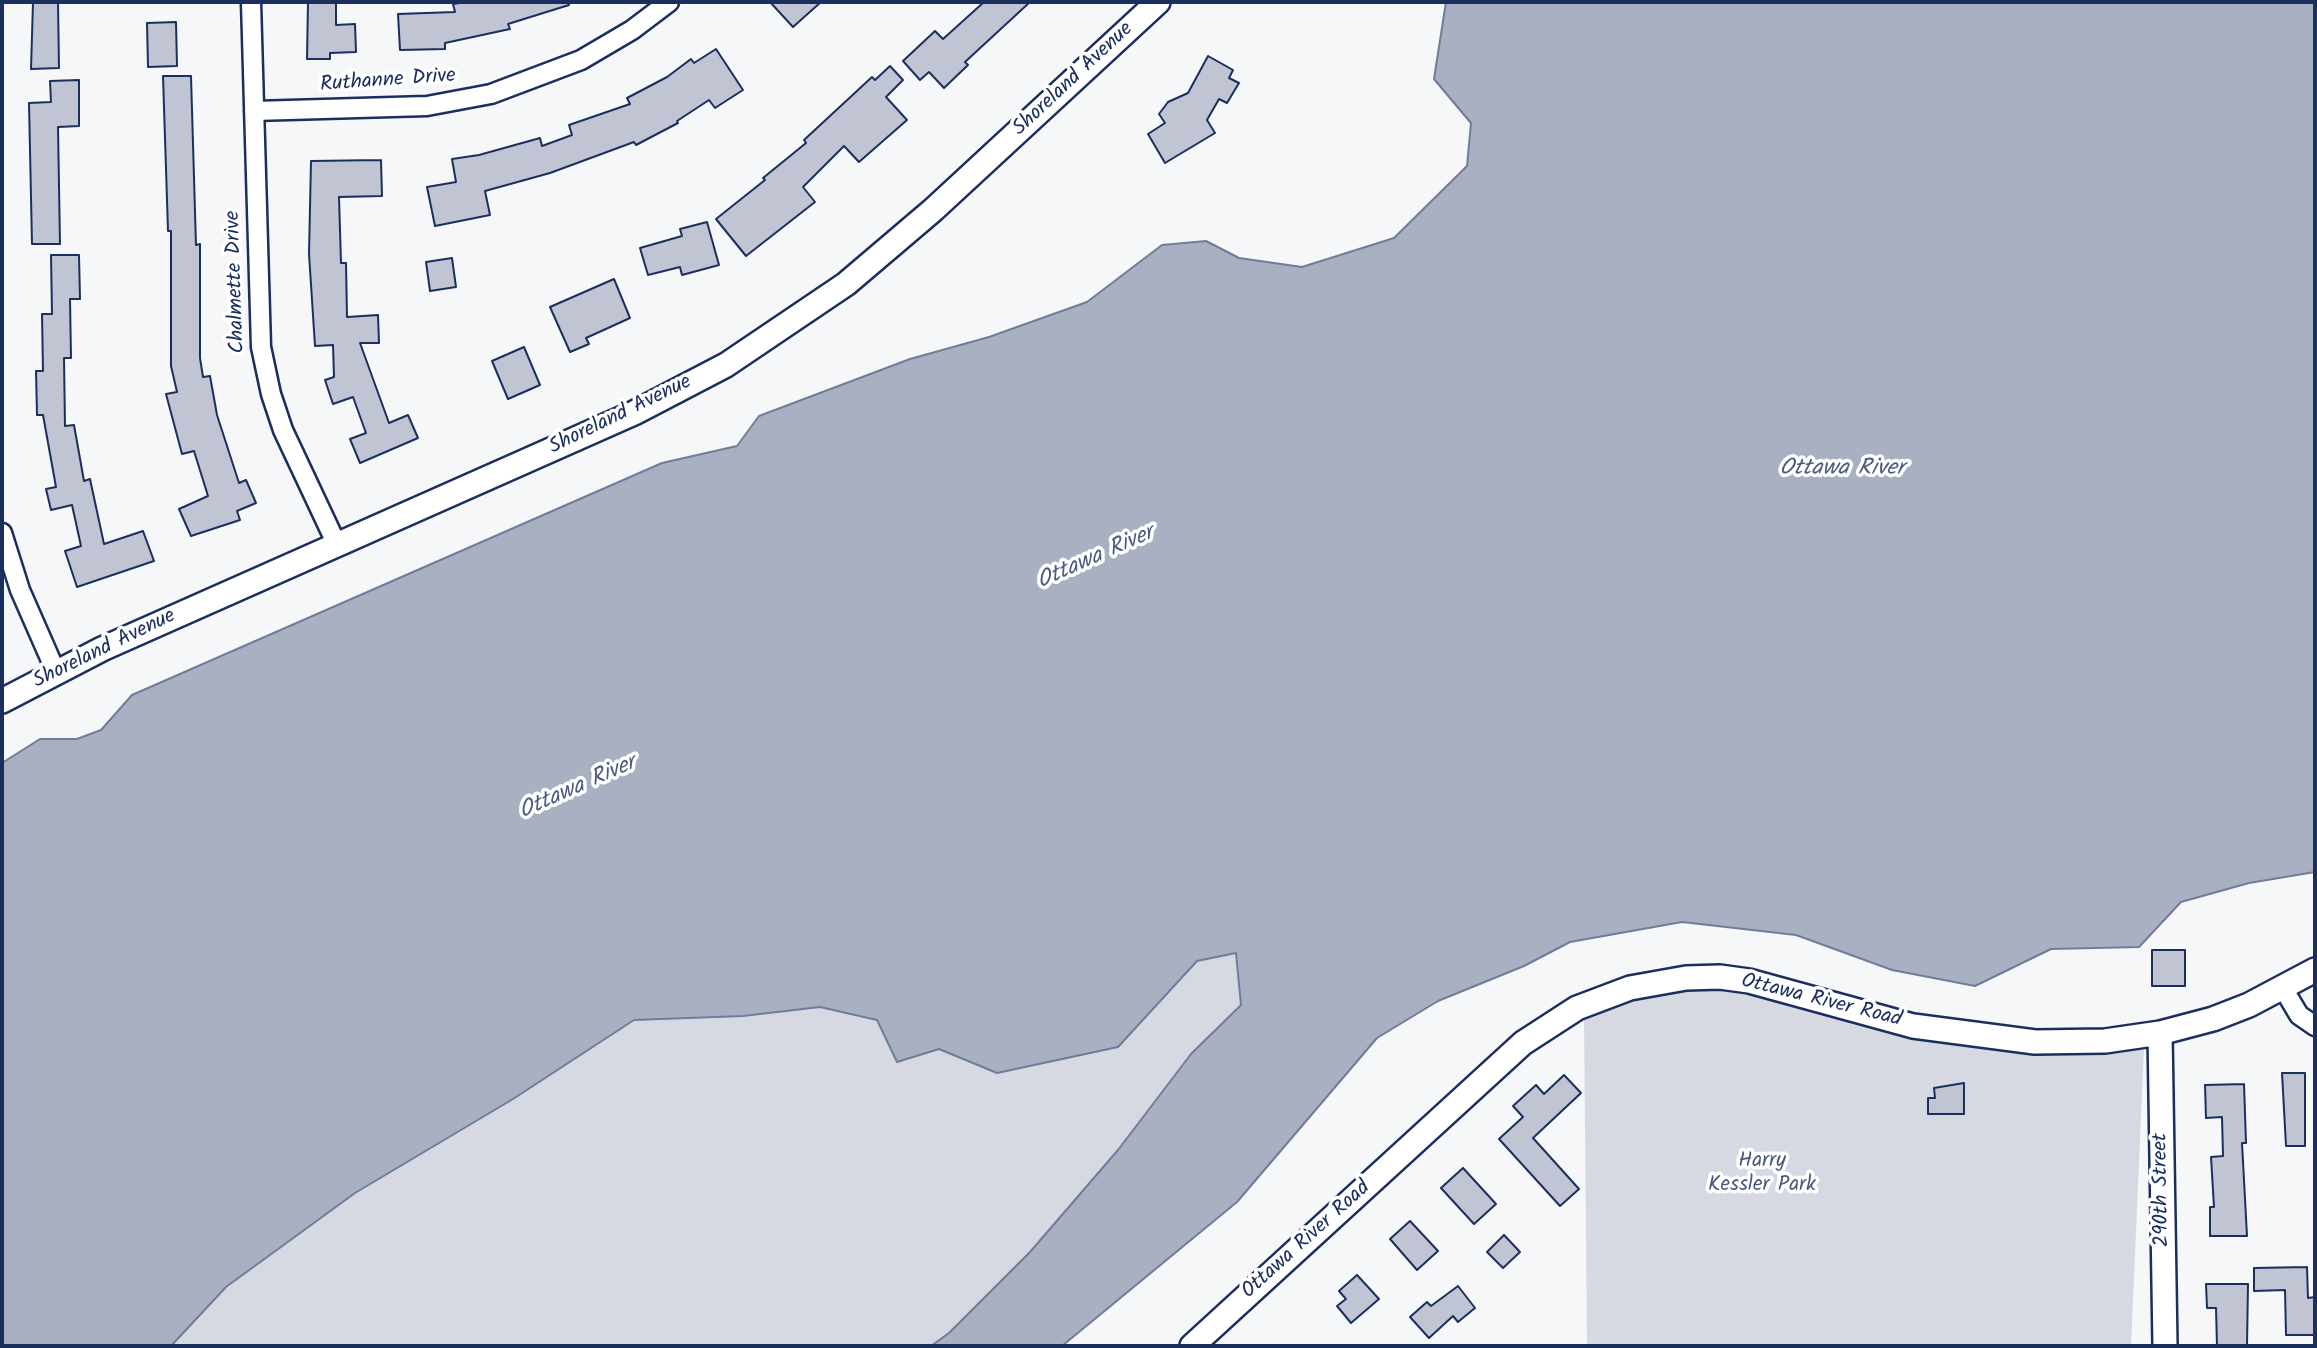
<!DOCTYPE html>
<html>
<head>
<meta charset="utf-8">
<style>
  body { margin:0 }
  #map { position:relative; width:2317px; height:1348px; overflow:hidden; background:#f6f7f9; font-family:Kalam,sans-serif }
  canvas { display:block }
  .frame { position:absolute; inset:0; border:4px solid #1b2f5e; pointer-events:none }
</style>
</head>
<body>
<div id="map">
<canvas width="2317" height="1348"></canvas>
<div class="frame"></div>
</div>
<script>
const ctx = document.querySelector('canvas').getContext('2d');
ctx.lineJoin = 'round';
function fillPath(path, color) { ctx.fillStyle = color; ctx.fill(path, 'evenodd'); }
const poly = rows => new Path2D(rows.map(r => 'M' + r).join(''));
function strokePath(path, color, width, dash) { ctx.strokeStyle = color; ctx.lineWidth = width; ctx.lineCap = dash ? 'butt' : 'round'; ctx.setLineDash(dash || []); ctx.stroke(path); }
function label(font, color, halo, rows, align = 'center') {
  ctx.font = font + ' Kalam,sans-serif'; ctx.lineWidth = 7; ctx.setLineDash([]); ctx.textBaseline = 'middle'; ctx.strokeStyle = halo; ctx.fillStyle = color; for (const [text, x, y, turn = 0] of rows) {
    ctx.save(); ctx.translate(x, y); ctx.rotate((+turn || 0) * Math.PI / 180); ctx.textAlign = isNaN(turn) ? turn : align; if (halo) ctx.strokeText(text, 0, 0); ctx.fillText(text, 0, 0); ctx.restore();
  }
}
fillPath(poly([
  [1237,953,1241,1005,1191,1054,1118,1150,1030,1252,949,1333,931,1346,171,1346,226,1287,355,1193,513,1099,634,1020,743,1016,820,1007,877,1020,897,1062,938,1049,998,1073,1118,1047,1197,961],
  [1683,990,1736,990,1878,1029,1992,1049,2095,1052,2144,1048,2131,1346,1587,1346,1584,1018,1628,999]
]), '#d6d9e2');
const water = poly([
  [1446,2,2315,2,2315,872,2249,883,2181,902,2139,947,2051,949,1975,986,1892,970,1796,935,1682,922,1570,942,1524,966,1438,1001,1377,1038,1237,1202,1062,1346,931,1346,949,1333,1030,1252,1118,1150,1191,1054,1241,1005,1236,953,1197,961,1118,1047,997,1073,939,1049,897,1062,877,1020,820,1007,743,1016,634,1020,513,1099,355,1193,226,1287,171,1346,2,1346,2,763,40,739,77,739,101,730,132,695,662,463,737,446,759,416,910,359,989,337,1087,302,1162,245,1206,241,1239,258,1302,267,1394,238,1467,166,1471,123,1434,79,1446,2]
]);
fillPath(water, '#a9b0c1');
strokePath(water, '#707c99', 2);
const building = poly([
  [33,2,58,2,59,68,31,69,33,2],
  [308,2,336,2,336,25,355,24,356,52,330,53,330,59,307,59,308,2],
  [466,2,568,2,569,5,508,24,510,29,445,43,445,49,400,50,398,14,455,12,453,4,466,2],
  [770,2,821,2,793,27,770,2],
  [984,2,1030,2,965,62,968,65,944,88,929,72,920,80,903,61,935,31,943,39,984,2],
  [176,22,177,66,148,67,147,23,176,22],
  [716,49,743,90,715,108,709,100,677,121,678,123,636,145,634,142,550,173,485,191,490,215,435,226,427,187,456,182,452,159,479,155,540,138,542,146,572,135,569,125,630,104,627,98,667,77,691,59,694,63,716,49],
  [1208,56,1233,70,1229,78,1239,83,1227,103,1219,99,1207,120,1215,133,1165,163,1148,134,1165,123,1159,114,1168,102,1188,93,1208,56],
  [890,66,903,80,886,97,907,120,859,162,844,146,803,187,815,202,746,256,716,219,765,180,763,178,806,143,804,140,872,77,875,80,890,66],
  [163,76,191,76,196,245,200,244,200,358,203,377,210,376,217,415,239,483,246,480,256,503,237,511,240,520,191,536,179,509,208,496,194,451,182,454,166,394,177,392,171,366,171,231,168,231,163,76],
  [79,80,79,126,58,127,60,244,32,244,29,103,51,102,50,81,79,80],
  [381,160,382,196,339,197,341,263,346,263,347,317,378,315,379,343,360,343,389,423,408,415,418,438,360,463,350,439,366,433,353,397,333,404,325,380,334,377,333,345,315,346,309,254,311,161,381,160],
  [707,222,719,265,682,275,680,267,648,275,640,248,682,236,680,229,707,222],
  [51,255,79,255,80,299,70,299,71,358,64,358,65,426,74,425,84,481,90,479,104,544,143,531,154,561,77,587,65,551,81,546,72,505,51,510,46,489,56,487,43,415,37,415,36,371,43,371,42,314,52,314,51,255],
  [452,258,456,287,430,291,426,262,452,258],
  [614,279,630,318,586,338,589,344,570,352,550,307,614,279],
  [524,347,540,385,508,399,492,361,524,347],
  [2152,950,2185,950,2185,986,2152,986,2152,950],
  [2282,1073,2305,1073,2305,1146,2286,1146,2282,1073],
  [1564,1075,1581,1093,1533,1138,1579,1189,1560,1206,1499,1139,1523,1117,1513,1106,1536,1085,1544,1094,1564,1075],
  [1964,1083,1964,1114,1928,1114,1928,1098,1935,1098,1934,1088,1964,1083],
  [2244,1084,2246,1143,2242,1143,2247,1236,2210,1236,2210,1207,2214,1207,2211,1157,2223,1156,2222,1117,2206,1118,2205,1085,2244,1084],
  [1463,1168,1496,1204,1474,1224,1441,1188,1463,1168],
  [1410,1221,1438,1251,1417,1270,1390,1239,1410,1221],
  [1504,1235,1520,1252,1503,1268,1487,1252,1504,1235],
  [2307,1267,2308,1298,2315,1297,2315,1335,2286,1335,2285,1290,2254,1291,2254,1268,2307,1267],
  [1357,1275,1379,1299,1351,1323,1337,1306,1346,1299,1339,1291,1357,1275],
  [2206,1284,2248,1284,2247,1346,2217,1346,2216,1308,2207,1308,2206,1284],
  [1458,1286,1475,1308,1458,1322,1453,1316,1429,1338,1410,1317,1427,1302,1431,1306,1458,1286]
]);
fillPath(building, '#c0c4d3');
strokePath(building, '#1b2f5e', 2);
const minor = poly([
  [251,2,261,347,271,394,283,430,337,545],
  [254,111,427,106,491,94,581,60,632,30,669,2],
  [2,533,20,590,56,672],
  [2283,988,2299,1015,2315,1026]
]);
const tertiary = poly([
  [2,701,102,649,634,413,726,365,846,284,933,210,1158,2],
  [2160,1033,2165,1346],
  [1192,1346,1523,1043,1577,1008,1630,988,1686,978,1720,977,1749,981,1913,1026,2035,1042,2105,1041,2160,1033,2213,1019,2249,1005,2315,970]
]);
strokePath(minor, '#1b2f5e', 23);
strokePath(tertiary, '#1b2f5e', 28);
strokePath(minor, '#fff', 18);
strokePath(tertiary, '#fff', 23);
label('21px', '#1b2f5e', '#fff', [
  ["Shoreland Avenue",1074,80,-43],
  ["Ruthanne Drive",388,82,-4],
  ["Chalmette Drive",237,282,-92],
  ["Shoreland Avenue",621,416,-26],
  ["Shoreland Avenue",105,650,-26],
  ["Ottawa River Road",1821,1002,14],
  ["290th Street",2163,1190,-91],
  ["Ottawa River Road",1307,1241,-42]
]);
label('21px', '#4a5a7f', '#fff', [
  ["Harry",1762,1162],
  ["Kessler Park",1762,1186]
]);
label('italic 23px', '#4d5c81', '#fff', [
  ["Ottawa River",1842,470],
  ["Ottawa River",1096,559,-24],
  ["Ottawa River",578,789,-24]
]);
</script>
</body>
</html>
